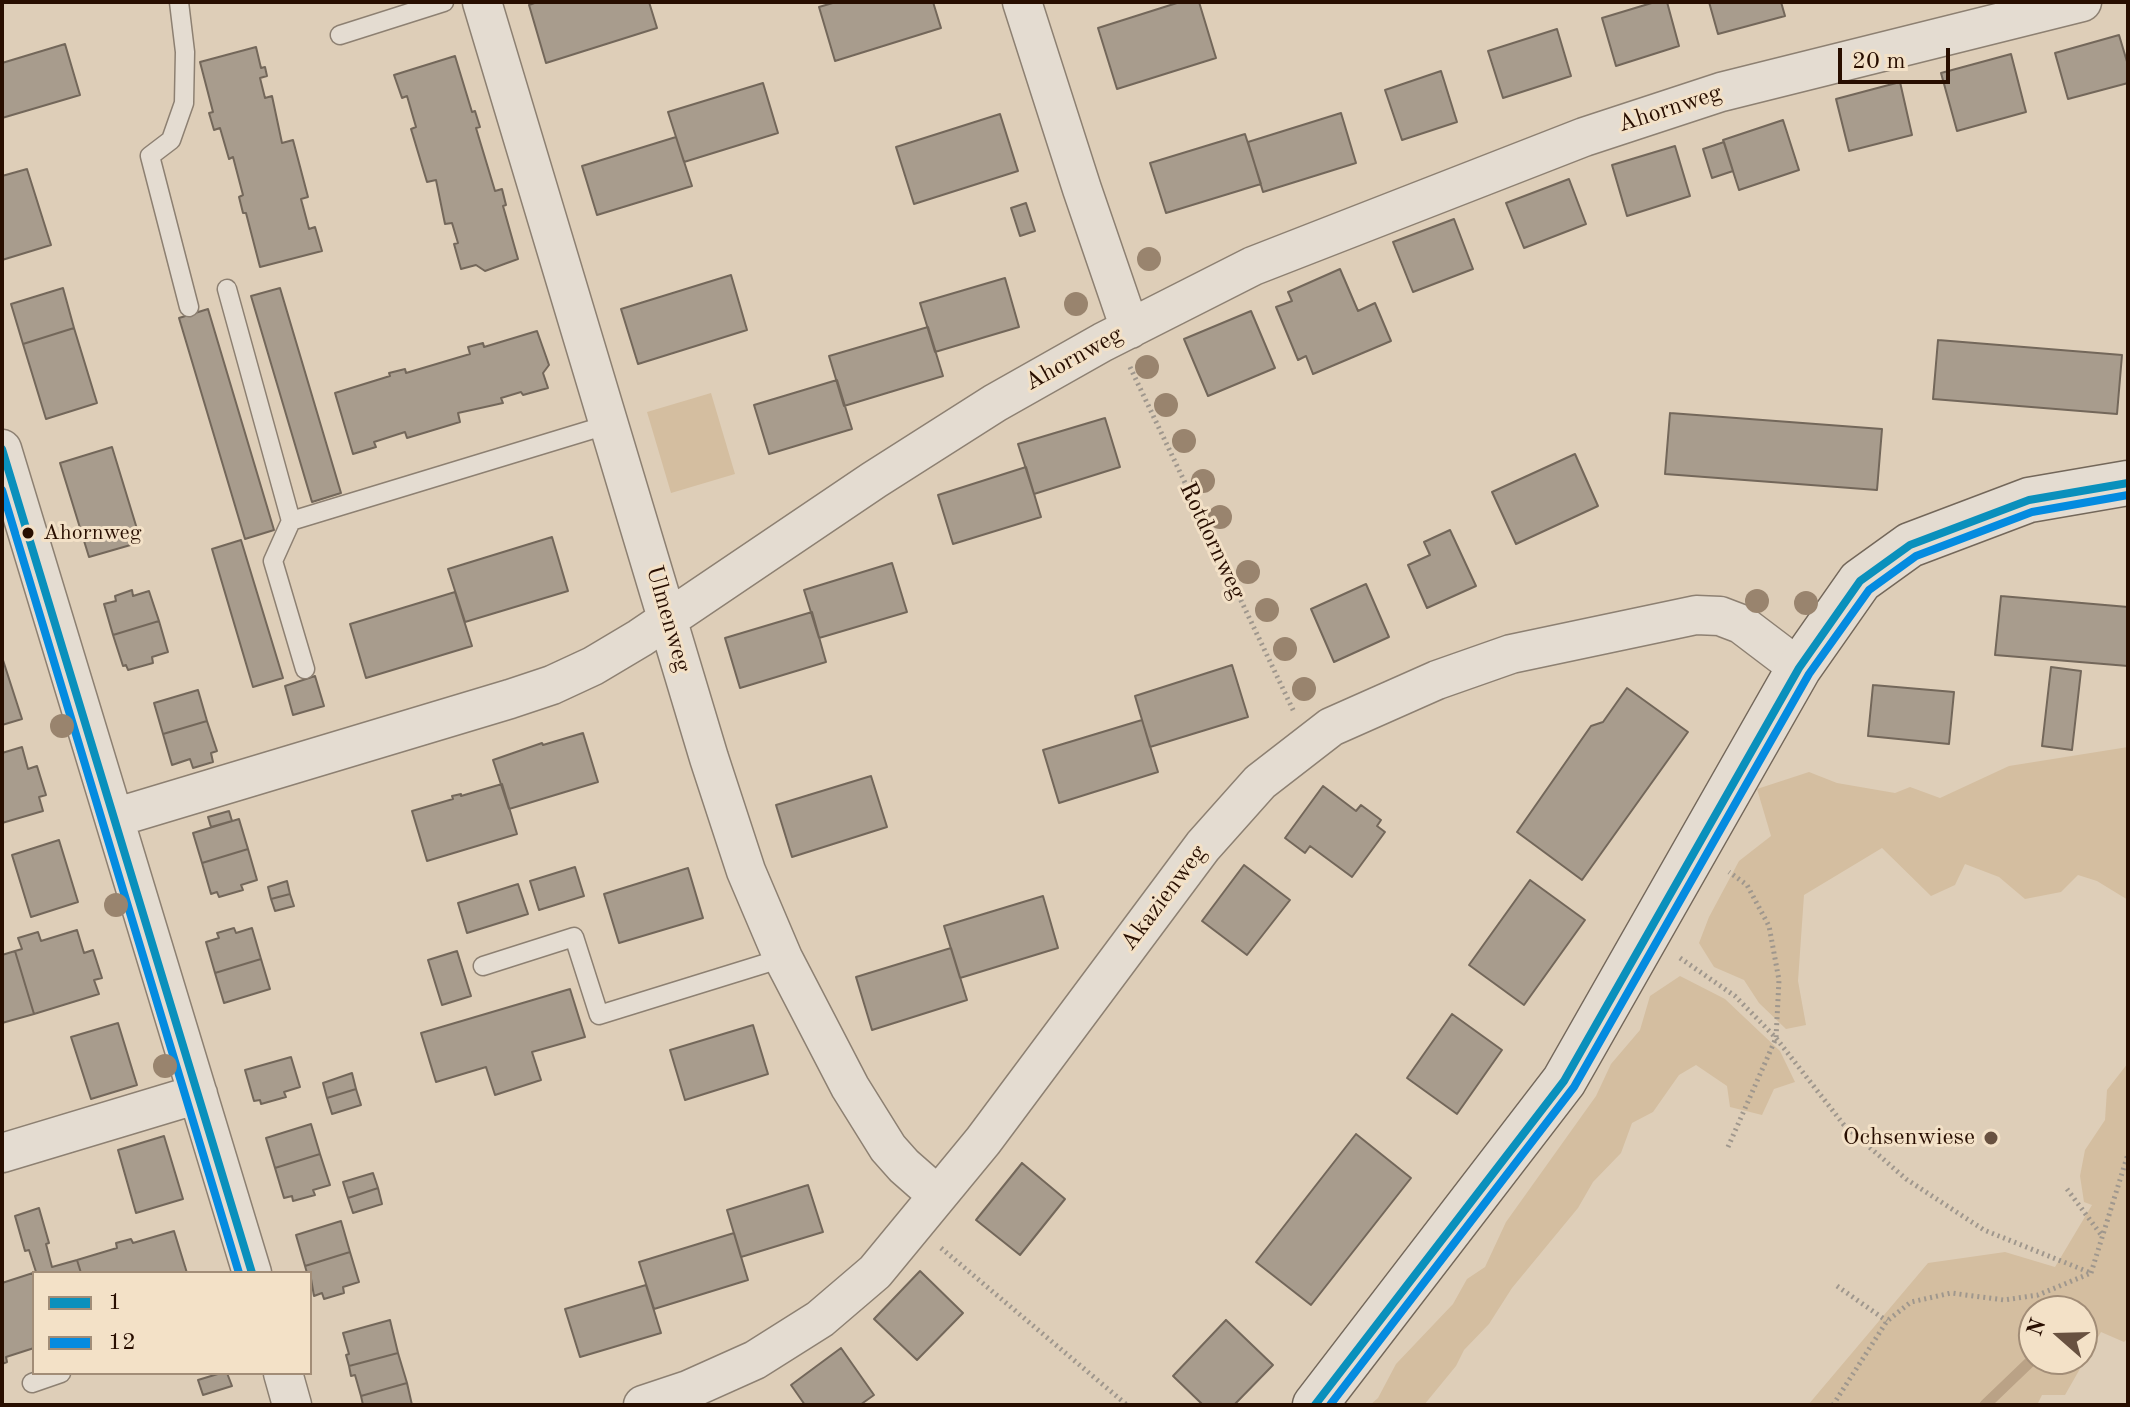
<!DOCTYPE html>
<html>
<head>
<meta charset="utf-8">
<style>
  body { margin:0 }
  #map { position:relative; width:2130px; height:1407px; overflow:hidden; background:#deceb8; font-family:"Old Standard TT",serif }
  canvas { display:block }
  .frame { position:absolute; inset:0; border:4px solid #280e00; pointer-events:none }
  .legend { position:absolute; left:32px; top:1271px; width:280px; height:104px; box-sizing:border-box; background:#f3e1c7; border:2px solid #a28d77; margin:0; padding:10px 14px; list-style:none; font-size:24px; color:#280e00 }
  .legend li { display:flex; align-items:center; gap:16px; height:40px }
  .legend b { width:40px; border:2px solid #a28d77 }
  .north { position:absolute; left:2018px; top:1295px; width:80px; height:80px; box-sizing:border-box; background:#f3e1c7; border:2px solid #a28d77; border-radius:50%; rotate:290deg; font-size:22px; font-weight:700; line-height:32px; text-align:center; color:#280e00 }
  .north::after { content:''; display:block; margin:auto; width:28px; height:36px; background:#685140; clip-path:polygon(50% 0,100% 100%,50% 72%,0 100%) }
  .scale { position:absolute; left:1838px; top:48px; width:112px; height:36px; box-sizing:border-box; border:4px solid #280e00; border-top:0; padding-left:10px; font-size:24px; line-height:28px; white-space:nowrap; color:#280e00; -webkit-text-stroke:6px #f3e1c7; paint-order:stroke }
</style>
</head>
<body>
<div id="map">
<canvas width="2130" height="1407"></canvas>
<div class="frame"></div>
<ul class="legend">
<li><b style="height:10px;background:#0a90bc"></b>1</li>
<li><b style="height:10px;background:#048be0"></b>12</li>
</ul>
<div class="north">N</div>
<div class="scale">20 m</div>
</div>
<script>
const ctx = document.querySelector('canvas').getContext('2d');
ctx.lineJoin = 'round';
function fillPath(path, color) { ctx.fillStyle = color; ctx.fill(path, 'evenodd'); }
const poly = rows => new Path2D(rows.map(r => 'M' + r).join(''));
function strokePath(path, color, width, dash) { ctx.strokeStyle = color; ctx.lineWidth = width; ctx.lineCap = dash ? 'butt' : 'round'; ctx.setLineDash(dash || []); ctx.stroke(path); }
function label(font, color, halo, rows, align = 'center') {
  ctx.font = font + ' "Old Standard TT",serif'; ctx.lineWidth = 6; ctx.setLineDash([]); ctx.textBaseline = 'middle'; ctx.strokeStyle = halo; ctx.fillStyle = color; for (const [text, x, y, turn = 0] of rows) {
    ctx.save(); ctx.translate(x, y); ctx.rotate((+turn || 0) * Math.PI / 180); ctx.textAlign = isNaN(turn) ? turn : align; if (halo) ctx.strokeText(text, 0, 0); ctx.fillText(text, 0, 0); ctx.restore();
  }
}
fillPath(poly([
  [711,393,735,474,671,493,647,412],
  [2128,747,2128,900,2097,881,2078,875,2061,892,2025,899,1999,877,1965,864,1955,885,1931,896,1882,848,1804,895,1798,981,1806,1025,1786,1029,1759,1003,1744,980,1714,967,1699,943,1709,917,1739,861,1771,836,1757,789,1809,772,1837,783,1895,793,1910,787,1940,798,2009,766],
  [1680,976,1725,999,1780,1051,1795,1082,1774,1089,1762,1115,1730,1107,1727,1086,1696,1065,1679,1075,1653,1112,1632,1123,1621,1153,1593,1182,1578,1208,1512,1288,1489,1324,1464,1350,1456,1366,1424,1405,1370,1405,1378,1398,1396,1364,1453,1304,1467,1279,1485,1267,1506,1222,1596,1096,1611,1064,1640,1030,1650,996],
  [2128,1063,2128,1338,2124,1342,2101,1332,2065,1395,2042,1395,2037,1405,1808,1405,1928,1263,2005,1252,2055,1267,2092,1205,2084,1202,2080,1176,2085,1150,2105,1120,2107,1090],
  [2034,1311,2082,1311,2082,1359,2034,1359]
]), '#d4bea0');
strokePath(poly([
  [1985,1405,2034,1358]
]), '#baa286', 11);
const building = poly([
  [537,2,649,2,657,28,546,63,529,5,537,2],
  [836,2,933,2,941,28,835,61,819,7,836,2],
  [1180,2,1199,2,1216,58,1117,89,1098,28,1180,2],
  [1655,2,1667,2,1679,46,1616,66,1602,18,1655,2],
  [1709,2,1781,2,1785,16,1718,34,1709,2],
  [1557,29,1571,76,1503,98,1488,51,1557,29],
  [2119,35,2128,65,2128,83,2068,99,2055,53,2119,35],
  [65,44,80,95,2,118,2,63,65,44],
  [256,47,261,68,265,67,267,76,260,78,265,98,272,96,282,143,293,140,308,197,301,199,309,229,315,227,322,251,260,267,246,213,243,213,239,197,243,195,233,157,229,159,220,128,214,130,209,113,213,112,200,62,256,47],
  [2011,54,2026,112,1957,131,1941,73,2011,54],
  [455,56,472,112,475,111,480,127,476,128,495,191,502,189,506,205,503,206,518,259,485,271,476,265,461,269,454,244,458,243,452,223,445,224,436,180,427,182,411,129,416,127,407,96,402,98,394,75,455,56],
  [1441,71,1457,122,1402,140,1385,90,1441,71],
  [1900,82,1912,135,1849,151,1836,99,1900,82],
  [763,83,778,133,684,162,668,112,763,83],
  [1341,113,1356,163,1263,192,1248,142,1341,113],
  [1000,114,1018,171,914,204,896,147,1000,114],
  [1783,120,1799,170,1739,190,1723,140,1783,120],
  [1245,134,1261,184,1166,213,1150,163,1245,134],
  [676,137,692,186,597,215,582,166,676,137],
  [1724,142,1733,171,1712,178,1703,149,1724,142],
  [1675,146,1690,196,1627,216,1612,165,1675,146],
  [27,169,51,245,2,260,2,176,27,169],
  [1569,179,1586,224,1524,248,1506,203,1569,179],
  [1026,203,1035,231,1020,236,1011,208,1026,203],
  [1454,219,1473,269,1413,292,1393,242,1454,219],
  [1340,269,1358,311,1375,303,1391,341,1313,374,1306,356,1298,360,1276,307,1292,301,1288,292,1340,269],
  [731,275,747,330,638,364,621,309,731,275],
  [1005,278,1019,327,935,352,920,303,1005,278],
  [63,288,74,328,23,344,11,304,63,288],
  [280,288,341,493,312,502,251,296,280,288],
  [208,309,274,530,245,539,179,318,208,309],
  [1251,311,1275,368,1208,396,1184,339,1251,311],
  [928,327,943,376,844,406,829,356,928,327],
  [74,328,97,403,46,419,23,344,74,328],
  [537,331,549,365,543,373,548,388,523,395,521,392,501,398,503,403,458,413,460,422,407,438,405,432,374,442,376,447,353,454,335,393,390,376,389,373,405,369,406,373,470,354,468,347,483,343,484,347,537,331],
  [1938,340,2122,355,2117,414,1933,399,1938,340],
  [837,380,852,429,769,454,754,405,837,380],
  [1670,413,1882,429,1877,490,1665,474,1670,413],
  [1105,418,1120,467,1034,494,1018,444,1105,418],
  [112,447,141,542,89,557,60,463,112,447],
  [1575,454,1598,506,1516,544,1492,492,1575,454],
  [1026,467,1041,517,953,544,938,495,1026,467],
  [1450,530,1476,586,1427,608,1408,565,1430,555,1424,542,1450,530],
  [552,537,568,591,465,622,448,569,552,537],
  [241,540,283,678,253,687,212,549,241,540],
  [892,563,907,612,819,638,804,590,892,563],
  [1366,584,1389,637,1334,662,1311,609,1366,584],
  [132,590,133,596,149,591,159,621,113,635,104,604,116,601,115,596,132,590],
  [455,592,472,646,366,678,350,624,455,592],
  [2001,596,2128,607,2128,666,1995,655,2001,596],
  [812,612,826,662,740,688,725,638,812,612],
  [159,621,168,652,152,657,153,663,128,670,126,665,123,666,113,635,159,621],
  [2,657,22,719,2,725,2,657],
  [1232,665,1248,717,1150,747,1135,696,1232,665],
  [2051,667,2081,671,2072,750,2042,746,2051,667],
  [315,676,324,706,293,715,285,686,315,676],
  [1873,685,1954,692,1949,744,1868,736,1873,685],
  [1627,688,1688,732,1582,880,1517,832,1591,726,1603,722,1627,688],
  [198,690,207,721,163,734,154,703,198,690],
  [1142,720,1158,772,1059,803,1043,750,1142,720],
  [207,721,217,751,211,753,213,762,193,768,190,759,172,765,163,734,207,721],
  [583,733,598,782,509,809,493,760,542,743,543,745,583,733],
  [22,747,28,769,37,766,46,795,39,797,43,811,2,823,2,753,22,747],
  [871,776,887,827,792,857,776,805,871,776],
  [502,784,517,834,427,861,412,811,453,799,452,796,461,794,461,796,502,784],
  [1323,786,1356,811,1361,805,1381,820,1377,826,1385,832,1352,877,1310,846,1305,853,1285,838,1323,786],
  [229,811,232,821,211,827,208,817,229,811],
  [239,819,248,849,202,863,193,833,239,819],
  [59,840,78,902,31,917,12,855,59,840],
  [248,849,257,880,241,885,243,890,219,897,217,892,211,894,202,863,248,849],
  [1244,865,1290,900,1247,955,1202,921,1244,865],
  [575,867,584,896,539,910,530,881,575,867],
  [688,868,703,918,619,943,604,894,688,868],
  [1530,880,1585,920,1524,1005,1469,965,1530,880],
  [287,881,290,894,271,899,268,887,287,881],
  [518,884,528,914,467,933,458,903,518,884],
  [290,894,294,906,275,911,271,899,290,894],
  [1043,896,1058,948,960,978,944,926,1043,896],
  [234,928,236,933,252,928,261,959,215,973,206,942,219,938,217,933,234,928],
  [77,930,84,953,93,950,102,978,94,980,99,994,34,1014,15,951,22,949,18,938,38,932,41,941,77,930],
  [951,948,967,1000,872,1030,856,977,951,948],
  [15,951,34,1014,2,1023,2,955,15,951],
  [457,951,471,996,442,1005,428,960,457,951],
  [261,959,270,989,224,1003,215,973,261,959],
  [570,989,585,1037,532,1052,541,1080,495,1095,486,1067,436,1082,421,1033,570,989],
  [1452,1014,1502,1050,1457,1114,1407,1078,1452,1014],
  [118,1023,137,1085,91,1099,71,1037,118,1023],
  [753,1025,768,1074,685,1100,670,1050,753,1025],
  [291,1057,300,1087,284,1092,286,1097,261,1104,260,1100,254,1101,245,1070,291,1057],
  [352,1073,356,1089,327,1098,323,1083,352,1073],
  [356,1089,361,1105,332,1114,327,1098,356,1089],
  [311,1124,320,1154,275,1168,266,1138,311,1124],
  [1356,1134,1411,1178,1311,1305,1256,1262,1356,1134],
  [164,1136,183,1199,136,1213,118,1150,164,1136],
  [320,1154,330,1185,313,1190,315,1195,293,1201,292,1196,284,1198,275,1168,320,1154],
  [1022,1163,1065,1199,1020,1255,976,1220,1022,1163],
  [373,1173,378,1188,348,1198,343,1182,373,1173],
  [808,1185,823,1232,741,1257,727,1210,808,1185],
  [378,1188,382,1204,353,1213,348,1198,378,1188],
  [39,1208,49,1243,46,1244,52,1267,77,1260,81,1273,34,1273,34,1348,6,1357,7,1362,2,1364,2,1283,36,1272,29,1250,25,1251,15,1216,39,1208],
  [341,1221,350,1252,305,1266,296,1235,341,1221],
  [174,1231,187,1273,81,1273,77,1260,117,1248,116,1243,131,1239,133,1243,174,1231],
  [734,1233,748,1280,654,1309,639,1262,734,1233],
  [350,1252,359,1282,343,1287,344,1293,324,1299,322,1293,314,1296,310,1273,307,1273,305,1266,350,1252],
  [920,1271,963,1313,917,1360,874,1319,920,1271],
  [646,1285,661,1333,580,1357,565,1309,646,1285],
  [390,1320,398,1353,349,1366,346,1355,349,1354,343,1333,390,1320],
  [1226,1320,1273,1365,1234,1405,1203,1405,1173,1376,1226,1320],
  [841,1348,874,1395,860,1405,805,1405,791,1385,841,1348],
  [398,1353,407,1383,361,1396,355,1375,351,1376,349,1366,398,1353],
  [221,1373,227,1373,232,1386,203,1395,198,1380,221,1373],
  [407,1383,412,1405,363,1405,361,1396,407,1383]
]);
fillPath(building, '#a89c8d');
strokePath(building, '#73675a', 2);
const service = poly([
  [179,2,185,52,184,103,171,140,150,156,189,307],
  [340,35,444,2],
  [227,289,291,521,610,424],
  [291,521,273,561,305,669],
  [483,966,574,937,599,1015,783,958],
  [32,1383,61,1373]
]);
const minor = poly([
  [482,2,709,758,746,871,783,958,850,1087,888,1148,904,1166,937,1195],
  [1022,2,1082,189,1130,329],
  [2,449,252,1273],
  [114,818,510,699,552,685,593,666,640,638,874,480,995,403,1103,342,1253,266,1584,137,1721,92,2082,2],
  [2,1153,198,1094],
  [283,1373,292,1405],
  [643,1405,688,1390,755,1360,820,1319,875,1272,983,1141,1203,846,1260,782,1331,727,1437,680,1511,654,1696,615,1720,616,1741,624,1799,668]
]);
const secondary = poly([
  [1315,1405,1564,1081,1799,668,1860,581,1910,545,2029,500,2128,483]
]);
strokePath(service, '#8d8072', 21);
strokePath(minor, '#8d8072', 41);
strokePath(secondary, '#73675a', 47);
strokePath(poly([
  [1130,367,1294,712],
  [1680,958,1735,996,1776,1038,1844,1125,1906,1179,1984,1230,2091,1273],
  [1728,1147,1776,1038,1779,980,1769,926,1747,885,1729,872],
  [2067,1189,2102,1236],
  [941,1248,1127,1405],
  [2091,1273,2128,1154],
  [1837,1286,1887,1321],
  [1833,1405,1887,1321,1911,1302,1951,1293,2004,1300,2038,1295,2091,1273]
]), '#9f978d', 5, [2, 4]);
strokePath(service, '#e4dcd1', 18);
strokePath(minor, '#e4dcd1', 38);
strokePath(secondary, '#e4dcd1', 44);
strokePath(poly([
  [2,449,252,1273],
  [1315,1405,1564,1081,1799,668,1860,581,1910,545,2029,500,2128,483]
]), '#0a90bc', 8);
strokePath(poly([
  [2,490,239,1273],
  [1330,1405,1574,1087,1809,674,1869,590,1916,556,2032,512,2128,495]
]), '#048be0', 8);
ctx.fillStyle = '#99846e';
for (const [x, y] of [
  [1149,259],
  [1076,304],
  [1147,367],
  [1166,405],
  [1184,441],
  [1203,481],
  [1220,517],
  [1248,572],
  [1757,601],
  [1806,603],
  [1267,610],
  [1285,649],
  [1304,689],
  [62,726],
  [116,905],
  [165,1066]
]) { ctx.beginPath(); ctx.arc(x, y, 12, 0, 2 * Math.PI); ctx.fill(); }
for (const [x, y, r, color] of [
  [28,533,7,"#280e00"],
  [1991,1138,8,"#685140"]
]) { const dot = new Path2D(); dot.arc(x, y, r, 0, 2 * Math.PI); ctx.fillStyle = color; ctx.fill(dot); strokePath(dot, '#f3e1c7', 3); }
label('22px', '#280e00', '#f3e1c7', [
  ["Ahornweg",43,533]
], 'left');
label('24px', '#280e00', '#f3e1c7', [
  ["Ahornweg",1670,109,-18],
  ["Ahornweg",1074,359,-29],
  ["Rotdornweg",1212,541,65],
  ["Ulmenweg",668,619,74],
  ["Akazienweg",1164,898,-53]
]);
label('24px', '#280e00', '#f3e1c7', [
  ["Ochsenwiese",1975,1138]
], 'right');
</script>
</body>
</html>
